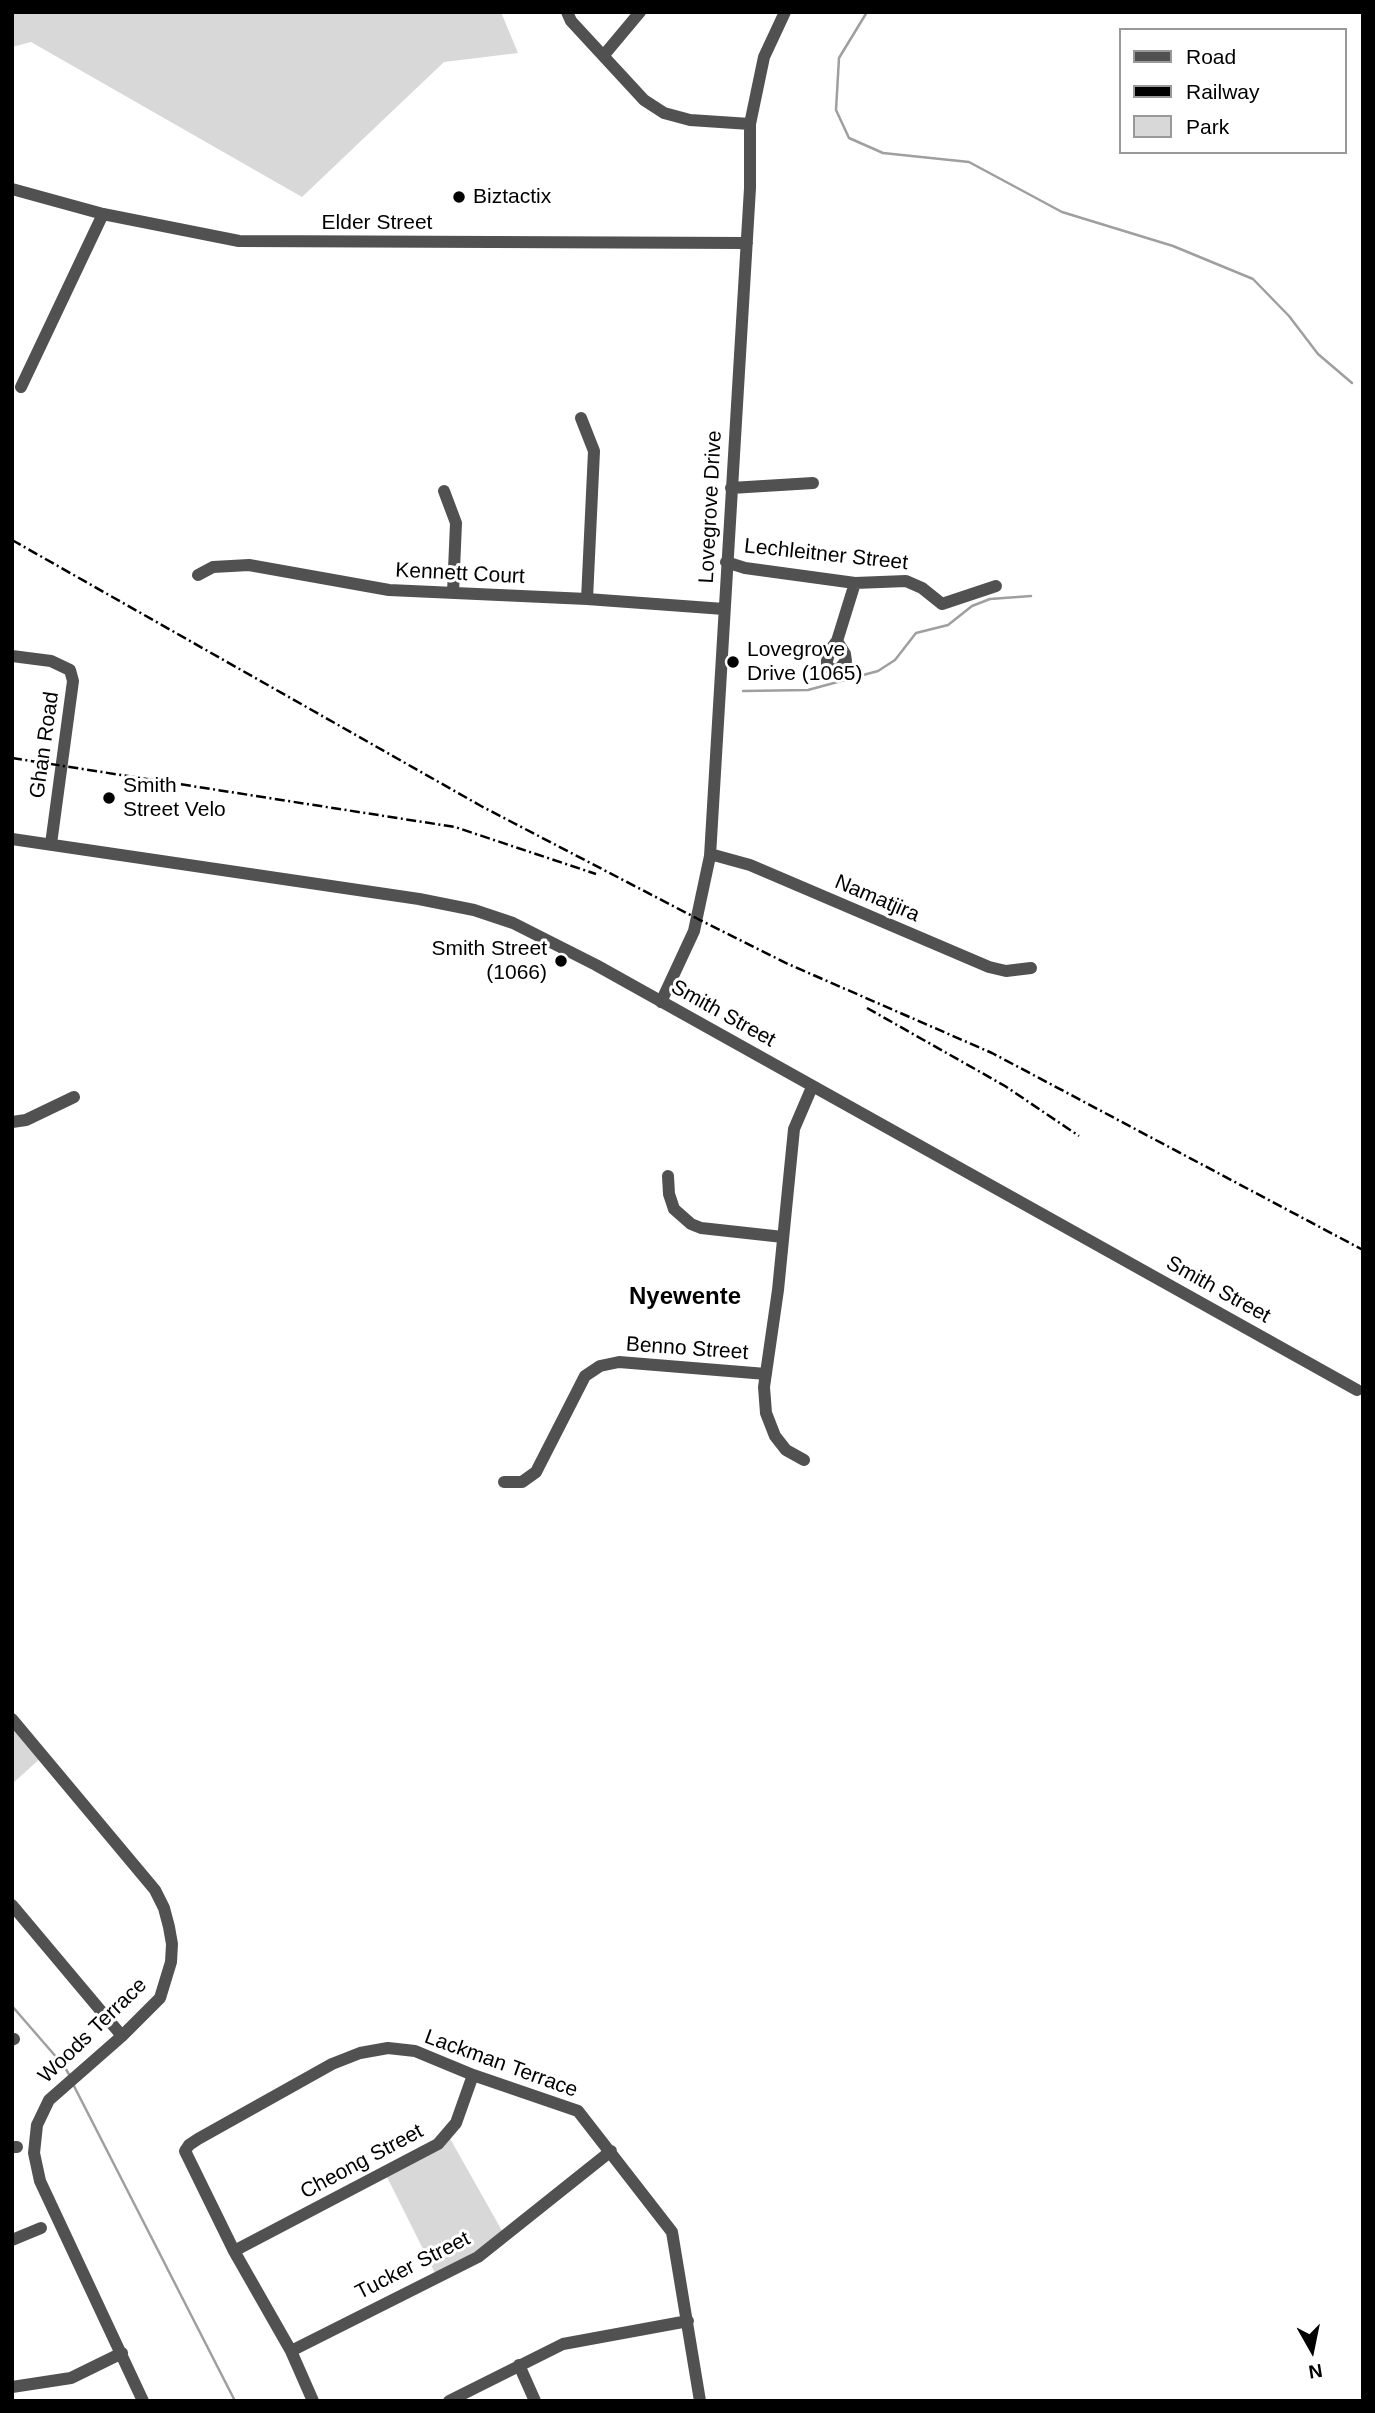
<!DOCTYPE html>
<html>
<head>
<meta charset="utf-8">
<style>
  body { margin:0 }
  #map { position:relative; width:1375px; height:2413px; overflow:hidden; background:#fff; font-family:Arial,sans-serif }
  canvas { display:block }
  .frame { position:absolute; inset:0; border:14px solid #000; pointer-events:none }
  .legend { position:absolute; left:1119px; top:28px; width:228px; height:126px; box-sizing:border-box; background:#fff; border:2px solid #999; margin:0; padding:9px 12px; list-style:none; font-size:21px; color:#000 }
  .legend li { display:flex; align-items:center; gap:14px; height:35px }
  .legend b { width:35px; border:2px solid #999 }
  .north { position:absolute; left:1277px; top:2315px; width:70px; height:70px; -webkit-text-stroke:5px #fff; paint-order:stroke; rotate:171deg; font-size:19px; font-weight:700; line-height:28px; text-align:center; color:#000 }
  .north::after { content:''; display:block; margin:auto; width:24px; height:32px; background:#000; clip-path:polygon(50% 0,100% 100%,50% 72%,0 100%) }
</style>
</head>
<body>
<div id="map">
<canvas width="1375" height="2413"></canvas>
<div class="frame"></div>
<ul class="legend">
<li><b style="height:9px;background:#515151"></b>Road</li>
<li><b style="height:9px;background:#000"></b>Railway</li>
<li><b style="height:19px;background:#d8d8d8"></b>Park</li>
</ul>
<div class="north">N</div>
</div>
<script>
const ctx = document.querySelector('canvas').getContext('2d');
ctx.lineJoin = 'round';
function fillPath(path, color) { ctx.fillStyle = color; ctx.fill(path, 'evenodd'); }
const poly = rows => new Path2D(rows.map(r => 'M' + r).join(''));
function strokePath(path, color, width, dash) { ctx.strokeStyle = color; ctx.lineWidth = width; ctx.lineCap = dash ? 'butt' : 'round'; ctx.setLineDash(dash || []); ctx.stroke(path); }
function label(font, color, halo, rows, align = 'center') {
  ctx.font = font + ' Arial,sans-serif'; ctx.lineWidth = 6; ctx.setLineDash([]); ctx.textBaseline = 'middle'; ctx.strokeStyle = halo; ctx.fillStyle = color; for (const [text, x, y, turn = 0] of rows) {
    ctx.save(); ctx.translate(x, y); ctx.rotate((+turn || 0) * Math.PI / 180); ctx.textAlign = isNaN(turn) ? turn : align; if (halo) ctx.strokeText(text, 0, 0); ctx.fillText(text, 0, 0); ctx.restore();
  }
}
fillPath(poly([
  [12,12,501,12,518,53,444,62,302,197,31,42,12,47],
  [12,1719,43,1756,12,1784],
  [448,2135,505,2236,437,2277,384,2171]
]), '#d8d8d8');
strokePath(poly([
  [867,12,839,58,836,110,849,138,883,153,969,162,1062,212,1173,246,1253,279,1289,316,1318,354,1352,383],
  [743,691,808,690,878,671,895,660,916,633,948,625,972,606,990,599,1031,596],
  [12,2006,64,2066,70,2076],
  [74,2086,235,2401]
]), '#9f9f9f', 2.5);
strokePath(poly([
  [567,12,571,21,644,100,664,113,690,120,750,124],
  [604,55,640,12],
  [12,189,103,214,239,241,747,243],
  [21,387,103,214],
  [581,418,594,451,587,599],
  [731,488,813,483],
  [444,491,456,523,453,593],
  [726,562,745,568,855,583,906,581,922,588,942,604,996,586],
  [198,575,213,567,249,565,389,590,587,599,724,609],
  [837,641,845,654,846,661,839,669,833,670,827,666,827,661,830,650,837,641,855,583],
  [12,656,51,661,70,670,73,681,51,844],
  [12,839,419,899,474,910,513,923,596,965,1357,1390],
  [710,854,750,865,989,967,1006,971,1031,968],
  [661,1002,694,931,710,856,750,188,750,124,764,57,785,12],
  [12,1122,26,1120,74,1097],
  [668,1176,669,1194,674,1209,691,1224,701,1228,783,1237],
  [804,1460,786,1450,775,1436,766,1413,764,1387,778,1290,794,1129,812,1087],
  [504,1482,522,1482,536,1472,585,1376,600,1366,619,1362,766,1374],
  [12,1719,155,1890,164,1908,169,1927,172,1944,171,1962,160,1998,122,2036,49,2100,37,2125,34,2153,40,2181,143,2401],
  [12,1905,122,2036],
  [12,2040,14,2039],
  [12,2147,17,2147],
  [12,2240,41,2228],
  [234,2251,438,2144,456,2123,473,2075],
  [291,2351,478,2257,611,2151],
  [519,2365,535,2401],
  [12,2387,71,2378,122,2353],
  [313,2401,291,2351,234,2251,185,2151,189,2145,198,2139,332,2064,360,2053,388,2048,415,2051,473,2075,578,2111,672,2232,700,2401],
  [449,2401,563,2344,688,2321]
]), '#515151', 12);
strokePath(poly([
  [12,540,481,806,698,919,788,964,992,1053,1363,1250],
  [12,758,455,827,596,874],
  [867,1008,1005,1086,1079,1136]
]), '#000', 2.5, [10, 3.5, 2, 3.5]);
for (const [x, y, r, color] of [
  [459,197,7,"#000"],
  [733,662,7,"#000"],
  [109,798,7,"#000"],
  [561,961,7,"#000"]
]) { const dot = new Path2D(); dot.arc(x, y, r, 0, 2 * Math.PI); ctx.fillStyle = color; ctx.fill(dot); strokePath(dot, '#fff', 2.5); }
label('21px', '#000', '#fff', [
  ["Biztactix",473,197],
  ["Lovegrove",747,650],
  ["Drive (1065)",747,674],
  ["Smith",123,786],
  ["Street Velo",123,810],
  ["Smith Street",547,949,"right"],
  ["(1066)",547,973,"right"]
], 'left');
label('21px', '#000', '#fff', [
  ["Elder Street",377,223],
  ["Lovegrove Drive",711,507,-87],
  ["Lechleitner Street",826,555,6],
  ["Kennett Court",460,574,3],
  ["Ghan Road",45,745,-82],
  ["Namatjira",877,899,23],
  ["Smith Street",723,1014,29],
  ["Smith Street",1218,1290,29],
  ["Benno Street",687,1349,4],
  ["Woods Terrace",93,2031,-44],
  ["Lackman Terrace",501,2064,20],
  ["Cheong Street",362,2162,-28],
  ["Tucker Street",413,2266,-27]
]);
label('bold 24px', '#000', '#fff', [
  ["Nyewente",685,1297]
]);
</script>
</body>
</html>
